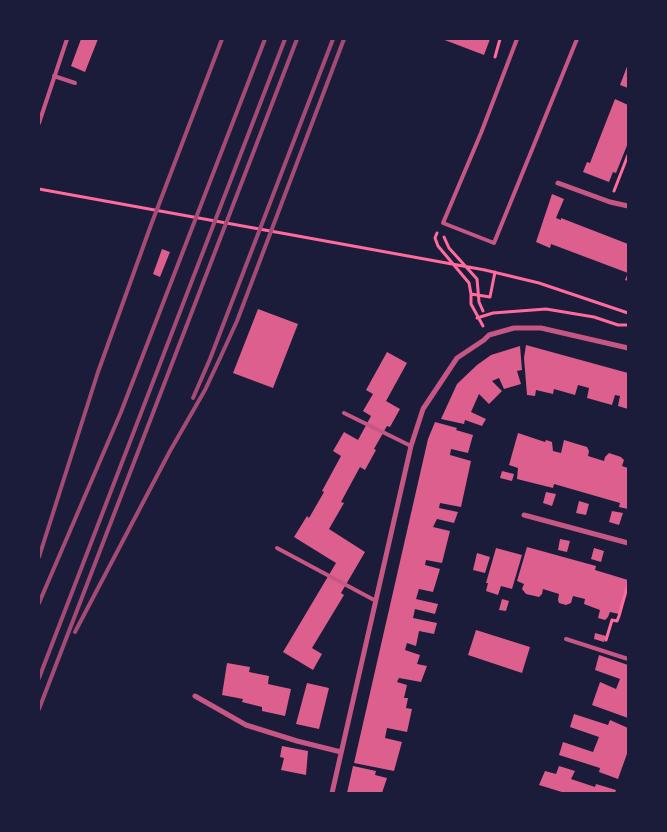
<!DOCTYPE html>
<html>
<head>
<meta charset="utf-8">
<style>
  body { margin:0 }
  #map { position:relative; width:667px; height:832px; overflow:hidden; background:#1b1b3a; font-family:"Alegreya Sans",sans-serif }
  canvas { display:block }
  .frame { position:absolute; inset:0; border:40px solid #1b1b3a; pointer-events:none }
</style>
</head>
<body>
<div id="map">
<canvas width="667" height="832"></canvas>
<div class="frame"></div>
</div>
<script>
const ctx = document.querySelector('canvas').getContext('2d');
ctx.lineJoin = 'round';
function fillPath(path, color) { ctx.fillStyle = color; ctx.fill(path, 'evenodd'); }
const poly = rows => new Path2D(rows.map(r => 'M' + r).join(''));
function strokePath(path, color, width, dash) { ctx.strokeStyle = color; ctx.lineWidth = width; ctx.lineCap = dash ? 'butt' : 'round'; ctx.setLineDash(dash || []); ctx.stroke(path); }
fillPath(poly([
  [81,39,98,39,85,72,71,66],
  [442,39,490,39,484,55],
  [628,64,628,88,620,85],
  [615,99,628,105,628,143,616,173,613,172,609,182,583,172,587,162,590,163],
  [552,194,564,199,556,218,561,220,561,218,628,244,628,281,625,280,628,273,551,244,550,248,536,242],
  [162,249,170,252,160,277,153,274],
  [258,309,298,324,273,388,233,373],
  [526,345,628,373,628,409,618,406,620,396,615,395,612,405,587,398,589,388,578,385,575,395,554,389,553,394,536,390,535,396,527,395,524,358],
  [520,346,522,370,517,371,521,384,504,389,499,378,492,381,502,391,489,404,479,394,471,412,486,419,482,426,465,420,464,424,441,419,457,384,477,365,491,355],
  [387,352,407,363,386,401,400,409,390,427,387,426,374,449,376,450,365,470,360,467,341,502,344,503,329,529,365,552,341,593,344,595,312,648,322,654,313,670,283,652,336,563,294,537,307,516,309,518,324,492,322,491,341,456,333,451,344,432,358,440,371,416,363,411,373,394,366,390],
  [435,422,457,428,456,430,473,435,468,453,451,449,450,455,471,461,461,507,440,503,439,508,458,512,454,523,437,519,433,527,450,531,442,563,426,560,425,565,440,569,433,592,419,589,416,599,438,604,435,614,415,609,413,618,437,623,434,634,419,631,416,646,407,643,405,650,420,655,417,664,427,666,421,682,399,678,397,682,407,685,404,698,408,698,406,708,412,709,407,732,387,728,385,738,402,742,394,771,354,763,428,439],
  [518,433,545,442,546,440,552,442,553,451,561,453,564,440,587,447,589,451,588,456,604,461,605,457,609,453,621,457,624,460,622,466,628,468,628,509,619,507,620,503,554,484,553,488,517,479,518,468,509,465],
  [502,471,514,474,512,481,500,478],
  [546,492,556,494,552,506,543,503],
  [579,501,589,504,586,515,576,513],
  [612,511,623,513,619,525,609,522],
  [560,539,570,541,567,552,558,550],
  [527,547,596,566,595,570,628,580,619,614,610,612,608,617,605,620,598,618,600,610,584,604,585,599,573,596,571,603,566,605,559,603,558,600,559,594,543,589,542,594,539,597,526,594,522,589,524,584,517,581],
  [496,548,522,555,512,589,501,586,498,595,486,591,488,583,486,583],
  [594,548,604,551,601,562,591,559],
  [477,553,490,557,485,573,473,570],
  [502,599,509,601,506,611,499,610],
  [476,630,530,647,522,673,468,655],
  [595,633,606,636,604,642,594,639],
  [599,655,628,665,628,718,592,705,600,682,616,689,620,679,595,670],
  [227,663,250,667,249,672,269,676,268,684,291,689,285,716,262,711,262,707,242,702,243,699,222,695],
  [307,683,329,688,319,729,296,724],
  [574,714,608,725,610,720,628,728,628,751,618,779,599,772,600,768,559,755,563,742,593,752,599,737,570,727],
  [282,746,308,751,306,775,281,770,284,758,280,757],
  [353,766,376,771,375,775,387,778,382,793,347,793],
  [559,766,575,771,571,779,595,787,596,784,616,790,615,793,565,793,539,785,545,771,556,774]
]), '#dd5f8e');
strokePath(poly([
  [495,57,500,39],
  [39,189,485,270,539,283,628,313],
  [614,191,628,155],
  [437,233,435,238,438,246,469,283,471,294,471,304,483,326],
  [444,237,449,248,477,279,479,302,483,311],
  [471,294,490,297,495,272],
  [477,318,493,313,546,309,594,317,618,325,628,325],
  [606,640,612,620,617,621,619,616,628,584]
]), '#ff6b9d', 3);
strokePath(poly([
  [517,39,481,133,443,223,494,243,577,39],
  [54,76,75,83],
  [39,123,67,39],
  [344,413,411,446],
  [277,548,376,601],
  [566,639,628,659]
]), '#c65784', 4);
strokePath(poly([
  [558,183,610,202,628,206],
  [524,515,628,543],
  [195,696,246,725,297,741,341,752],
  [332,793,411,446,423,409,457,358,484,340,489,335,514,328,541,328,628,348]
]), '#c65784', 5);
strokePath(poly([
  [193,398,210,359,333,39],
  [39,557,98,372,151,225,222,39],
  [39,603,121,412,265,39],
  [75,632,170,451,205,390,221,356,237,321,344,39],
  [39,678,285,39],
  [39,709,297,39]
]), '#a44b75', 4);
</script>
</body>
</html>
